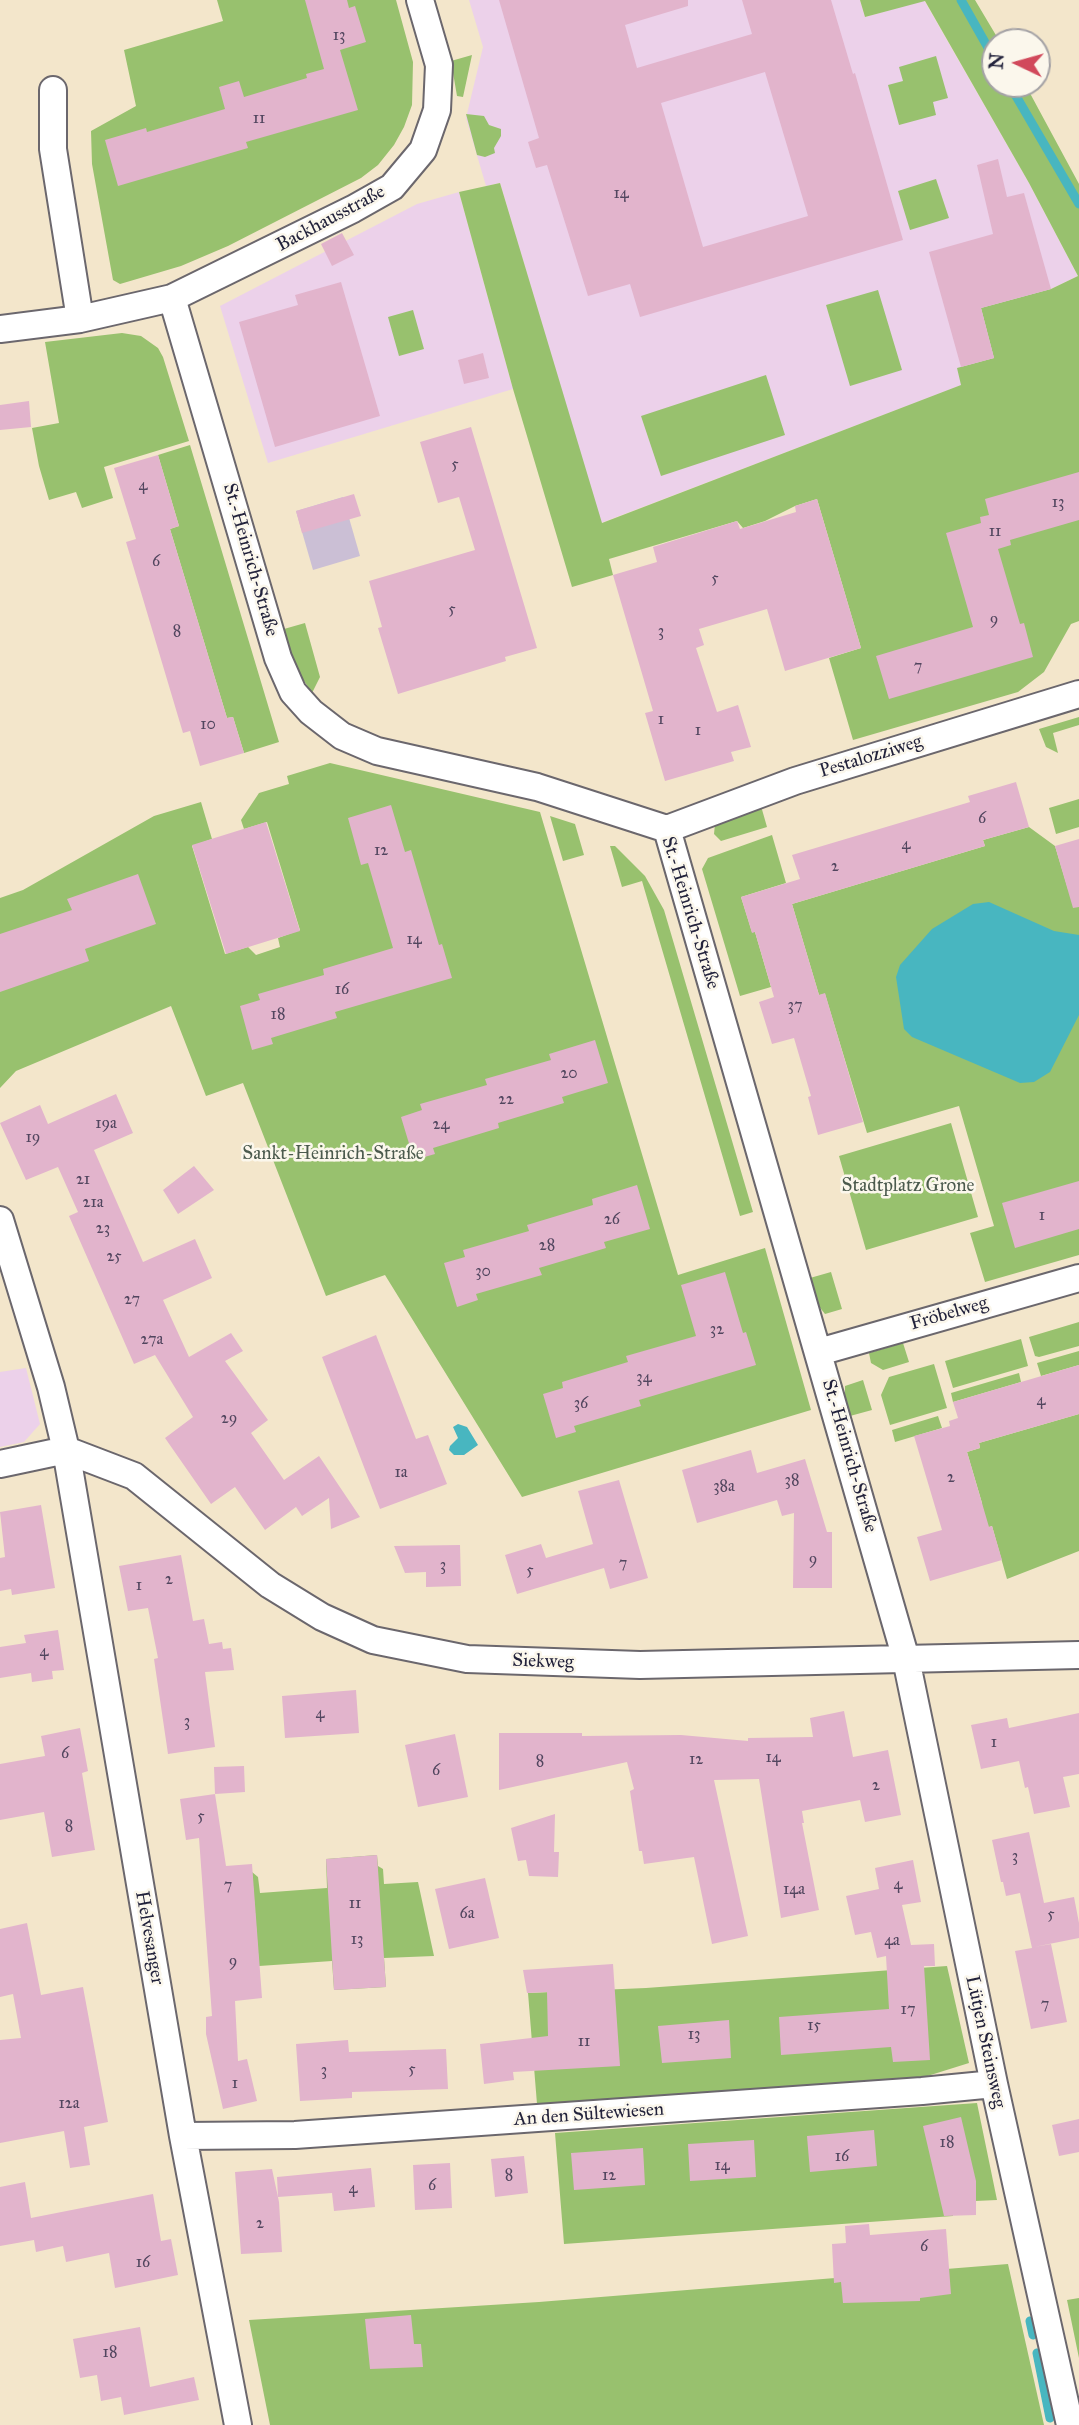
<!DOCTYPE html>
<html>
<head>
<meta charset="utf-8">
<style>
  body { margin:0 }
  #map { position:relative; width:1079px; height:2425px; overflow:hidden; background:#f3e6cb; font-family:"IM FELL Great Primer",serif }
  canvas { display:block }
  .north { position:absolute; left:981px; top:28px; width:70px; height:70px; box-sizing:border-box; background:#fbf7ec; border:2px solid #a4a2a5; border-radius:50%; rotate:275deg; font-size:19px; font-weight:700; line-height:28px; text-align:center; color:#22223b }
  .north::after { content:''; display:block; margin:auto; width:24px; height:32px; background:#d1495b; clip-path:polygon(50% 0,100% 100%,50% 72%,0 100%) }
</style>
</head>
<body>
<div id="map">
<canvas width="1079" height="2425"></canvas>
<div class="north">N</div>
</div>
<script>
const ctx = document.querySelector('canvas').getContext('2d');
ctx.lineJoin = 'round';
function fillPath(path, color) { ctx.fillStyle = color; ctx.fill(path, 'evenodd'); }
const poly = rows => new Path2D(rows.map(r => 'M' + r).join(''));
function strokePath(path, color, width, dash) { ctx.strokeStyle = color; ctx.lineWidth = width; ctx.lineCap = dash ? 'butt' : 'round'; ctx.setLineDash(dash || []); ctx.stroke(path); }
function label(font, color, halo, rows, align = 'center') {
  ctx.font = font + ' "IM FELL Great Primer",serif'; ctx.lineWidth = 5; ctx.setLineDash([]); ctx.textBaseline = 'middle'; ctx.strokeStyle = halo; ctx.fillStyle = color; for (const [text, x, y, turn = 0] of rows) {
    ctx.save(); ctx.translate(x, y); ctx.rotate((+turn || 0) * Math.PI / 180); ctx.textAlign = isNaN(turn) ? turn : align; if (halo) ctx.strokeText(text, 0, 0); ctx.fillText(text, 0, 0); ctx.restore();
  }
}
fillPath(poly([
  [469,0,860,0,865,17,924,0,1029,183,1078,276,1051,289,994,358,962,385,601,523,500,183,486,186,466,118,483,47],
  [459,192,513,389,268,463,220,306,417,204],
  [26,1368,40,1424,24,1442,0,1447,0,1372]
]), '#ecd1ea');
fillPath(poly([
  [343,497,360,556,313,570,296,511]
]), '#cbbfd5');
fillPath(poly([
  [217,0,396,0,413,62,412,105,404,127,394,145,378,165,361,178,228,246,181,266,120,284,113,280,92,164,91,131,136,106,124,50,223,21],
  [860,0,975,0,1000,42,995,42,995,84,1025,84,1079,184,1079,621,1071,624,1044,672,1018,692,853,740,829,658,861,648,817,499,795,506,765,521,743,528,737,521,609,559,613,575,572,587,513,389,459,192,500,183,602,523,961,385,957,368,994,358,981,308,1051,289,1078,276,1029,183,925,1,865,17],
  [472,55,463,97,457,96,451,61],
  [936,56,948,98,933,102,936,115,899,125,888,85,903,81,899,67],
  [466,114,484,116,489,125,501,129,501,136,494,148,495,153,485,157,477,155],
  [936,179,949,218,910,230,898,191],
  [878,290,902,370,850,386,826,305],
  [413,310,424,349,399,356,388,317],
  [122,333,141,336,158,348,163,357,189,441,104,467,113,498,82,508,76,492,49,500,39,466,32,428,59,423,45,342],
  [766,375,785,435,661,476,641,416],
  [190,445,279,742,244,753,233,717,227,718,170,529,179,526,158,455],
  [305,623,320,677,312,693,295,667,284,629],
  [1079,717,1079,725,1053,733,1058,753,1046,747,1039,729],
  [330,763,540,812,678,1275,765,1248,811,1410,522,1497,385,1275,326,1296,243,1083,206,1096,171,1006,16,1071,0,1088,0,898,23,890,154,816,201,802,212,839,192,846,225,954,248,947,256,955,280,947,278,938,300,930,267,822,244,829,241,820,259,793,289,784,287,776],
  [1079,799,1079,827,1056,834,1049,808],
  [761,806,767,827,721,841,714,834,715,824],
  [550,816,575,824,584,855,563,861],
  [1029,827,1055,846,1068,889,1079,887,1079,1255,985,1282,970,1233,994,1226,959,1106,867,1133,825,994,819,995,792,904,985,846,983,840],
  [772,835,786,883,741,897,752,932,755,932,771,987,740,996,702,869,708,858],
  [610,846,615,846,645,876,664,910,753,1212,740,1216,642,881,622,887],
  [951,1123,978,1217,866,1250,839,1156],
  [831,1272,842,1309,825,1314,817,1304,810,1278],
  [1079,1322,1079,1346,1039,1357,1035,1356,1029,1337],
  [1021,1339,1028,1366,953,1388,945,1361],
  [903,1343,909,1362,883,1370,871,1363,869,1353],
  [1079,1351,1079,1365,1041,1376,1037,1363],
  [934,1364,947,1408,890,1425,881,1395,889,1377],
  [1019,1373,1021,1382,953,1402,951,1393],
  [863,1380,872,1410,850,1416,845,1399,845,1386],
  [1079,1414,1079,1551,1007,1579,992,1526,983,1529,982,1503,967,1452,980,1448,979,1443],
  [938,1416,942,1428,895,1442,892,1430],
  [377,1855,378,1866,383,1869,384,1884,418,1882,434,1956,384,1958,386,1987,334,1990,332,1961,259,1966,252,1872,258,1877,260,1893,327,1888,326,1859],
  [947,1966,969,2063,921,2078,537,2104,528,1993,646,1988],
  [977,2103,997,2200,953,2202,953,2216,564,2244,555,2133],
  [1008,2264,1044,2425,270,2425,249,2320,539,2302],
  [1079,2298,1079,2358,1067,2300]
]), '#98c16e');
fillPath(poly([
  [989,902,1054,931,1079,935,1079,1015,1050,1072,1034,1082,1020,1083,912,1037,904,1029,896,977,900,965,932,929,973,904],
  [458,1424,467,1427,478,1445,464,1455,454,1455,449,1450,450,1446,458,1438,453,1427]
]), '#48b6c0');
strokePath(poly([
  [961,0,995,60],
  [1009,84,1079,204],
  [1030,2321,1033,2335],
  [1037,2353,1050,2418]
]), '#48b6c0', 9);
fillPath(poly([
  [305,0,347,0,349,8,355,6,366,42,340,50,358,110,246,142,248,148,118,186,105,140,146,128,147,132,225,109,219,87,239,81,244,97,307,78,306,74,324,69],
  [499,0,688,0,688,6,625,25,637,68,752,34,742,0,831,0,853,74,855,73,903,240,640,317,630,284,588,296,547,165,536,168,528,142,539,138],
  [765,72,808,216,703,247,661,103],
  [998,159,1007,197,1024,193,1051,289,981,308,994,358,961,367,929,252,993,234,977,165],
  [342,233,354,255,332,266,321,244],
  [341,282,380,416,275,447,239,322,298,305,295,295],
  [483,353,489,378,464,384,458,360],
  [29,401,31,427,0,430,0,405],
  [471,427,537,648,505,657,506,661,398,694,378,628,382,627,369,581,475,550,459,497,438,503,420,442],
  [158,455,179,526,170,529,227,718,233,717,244,753,200,766,190,731,183,733,126,542,136,539,114,468],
  [1079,472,1079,520,1010,540,1011,545,998,549,1020,624,1024,623,1033,657,889,699,876,656,973,627,946,533,981,523,980,517,989,515,985,499],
  [354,494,361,516,302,533,296,511],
  [817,499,861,648,785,671,767,609,699,629,704,645,696,648,717,712,738,705,751,747,731,752,734,761,665,781,645,713,653,711,613,575,657,562,653,547,737,521,740,529,796,512,795,506],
  [1016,782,1029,827,983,840,985,846,792,904,819,995,825,993,863,1122,818,1135,808,1097,811,1096,794,1038,772,1044,759,1002,774,997,755,932,752,933,741,897,800,879,792,855,970,802,968,796],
  [391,805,405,852,411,850,439,945,442,944,452,978,335,1012,337,1018,271,1038,273,1044,252,1050,240,1006,260,1000,258,994,324,975,323,969,393,948,368,863,361,865,348,818],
  [266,822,300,931,226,954,192,845],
  [1079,839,1079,907,1073,908,1055,846],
  [138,874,156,924,85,949,89,961,0,992,0,934,72,910,67,899],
  [595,1040,608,1083,562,1097,564,1103,498,1123,499,1128,433,1148,435,1154,414,1160,401,1117,422,1110,420,1104,487,1085,485,1079,551,1060,549,1054],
  [116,1094,133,1133,94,1150,143,1262,195,1239,212,1278,163,1300,189,1357,231,1333,243,1351,225,1361,268,1420,251,1433,284,1480,319,1456,360,1517,331,1529,329,1498,302,1516,296,1507,265,1530,235,1487,211,1504,165,1438,193,1417,155,1355,134,1364,69,1216,78,1212,58,1167,26,1180,0,1123,40,1105,48,1124],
  [194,1166,214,1190,178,1214,163,1190],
  [1079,1181,1079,1229,1015,1248,1002,1203],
  [637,1185,650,1229,604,1242,606,1248,539,1268,542,1275,476,1294,478,1300,457,1307,444,1263,465,1257,463,1250,529,1231,527,1225,593,1205,592,1199],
  [725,1272,743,1333,746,1332,756,1365,639,1400,641,1406,574,1426,576,1432,556,1438,543,1394,563,1388,562,1382,628,1362,626,1356,696,1336,681,1285],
  [376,1335,416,1439,428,1435,447,1484,380,1509,322,1357],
  [1079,1365,1079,1414,979,1443,980,1448,967,1452,989,1527,992,1526,1002,1560,930,1581,917,1537,942,1530,914,1436,950,1426,949,1421,958,1418,953,1402],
  [751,1450,757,1473,805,1459,827,1532,832,1532,832,1588,793,1588,794,1513,782,1516,777,1500,697,1523,682,1470],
  [619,1480,648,1578,610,1589,604,1568,517,1594,505,1555,541,1544,546,1558,593,1544,578,1491],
  [41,1505,55,1588,12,1595,11,1589,0,1591,0,1558,5,1557,0,1512],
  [460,1545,461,1586,426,1587,426,1572,405,1573,394,1546],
  [181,1555,193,1621,204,1619,209,1644,222,1642,223,1649,231,1648,234,1670,205,1672,215,1747,168,1754,154,1659,158,1658,148,1608,128,1611,119,1566],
  [58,1630,64,1670,52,1671,53,1679,32,1682,31,1673,0,1678,0,1647,26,1643,24,1635],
  [356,1690,359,1733,285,1738,282,1696],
  [844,1711,853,1757,888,1750,901,1815,865,1822,860,1800,802,1811,804,1823,802,1823,819,1910,781,1918,759,1779,714,1780,748,1936,712,1944,694,1857,644,1864,642,1851,639,1851,630,1791,634,1789,627,1762,499,1790,499,1733,582,1733,582,1736,681,1735,748,1741,748,1738,813,1737,810,1718],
  [1079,1713,1079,1774,1063,1777,1070,1807,1034,1814,1028,1787,1025,1788,1019,1761,981,1769,971,1725,1007,1718,1009,1728],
  [80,1728,88,1771,82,1773,95,1850,52,1857,44,1812,0,1820,0,1764,45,1756,41,1736],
  [455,1734,468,1797,418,1807,405,1745],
  [244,1766,245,1792,215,1794,214,1767],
  [215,1794,226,1866,252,1864,262,1998,235,2001,238,2061,247,2059,257,2101,223,2109,206,2034,206,2017,212,2016,199,1838,186,1840,180,1799],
  [555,1814,554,1852,559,1852,558,1877,529,1876,526,1860,518,1861,511,1828],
  [1029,1832,1044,1903,1074,1897,1079,1923,1079,1938,1034,1947,1051,1944,1067,2022,1031,2029,1015,1951,1032,1948,1020,1893,1006,1896,1003,1882,1001,1882,992,1840],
  [377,1855,386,1987,334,1990,326,1859],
  [913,1860,921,1902,902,1905,911,1945,934,1944,935,1966,924,1966,930,2060,893,2062,891,2047,781,2055,779,2017,889,2009,886,1956,877,1958,871,1932,855,1935,846,1896,879,1889,875,1868],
  [485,1878,499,1938,449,1949,435,1889],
  [27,1923,41,1995,83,1987,108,2122,84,2127,90,2165,70,2168,64,2131,0,2143,0,2040,21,2038,13,1994,0,1997,0,1929],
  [613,1964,620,2066,513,2072,514,2080,484,2084,480,2044,548,2036,547,1992,527,1993,523,1970],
  [729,2020,731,2058,662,2063,658,2026],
  [348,2040,349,2052,446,2049,448,2089,352,2092,352,2098,300,2101,296,2044],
  [961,2117,976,2181,976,2215,944,2216,923,2126],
  [1079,2119,1079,2152,1059,2156,1052,2125],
  [874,2130,877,2166,810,2172,807,2136],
  [754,2140,756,2177,690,2181,688,2144],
  [643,2148,645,2185,574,2190,571,2153],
  [524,2156,528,2193,495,2197,491,2159],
  [450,2163,452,2208,415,2210,413,2165],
  [371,2168,375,2207,334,2211,332,2193,278,2197,277,2177],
  [272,2169,279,2202,282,2252,241,2254,235,2172],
  [25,2182,31,2218,153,2194,161,2241,171,2239,178,2275,115,2288,109,2253,66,2262,63,2246,36,2252,34,2240,0,2246,0,2187],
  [869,2224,870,2235,946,2229,951,2294,920,2298,920,2301,843,2303,841,2282,834,2283,832,2244,846,2243,845,2226],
  [411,2315,414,2344,421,2344,423,2367,370,2369,365,2319],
  [140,2327,150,2387,194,2377,199,2400,124,2415,121,2397,101,2401,97,2375,80,2378,73,2339]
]), '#e2b4cc');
const minor = poly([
  [53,90,53,149,80,319],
  [172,298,278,658,293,692,311,712,342,736,377,751,537,787,667,829,906,1659,994,2084,1070,2425],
  [0,329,80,319,172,298,353,209,392,187,423,150,437,110,439,65,420,0],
  [667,829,795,781,1079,694],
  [0,1220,51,1387,66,1450,183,2136,238,2425],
  [819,1352,1079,1278],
  [66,1450,134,1476,270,1585,322,1617,373,1640,467,1659,640,1665,1079,1655],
  [0,1464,66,1450],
  [183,2136,295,2135,922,2091,994,2084]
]);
strokePath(minor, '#6b676d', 30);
strokePath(minor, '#fff', 26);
label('16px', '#52465f', null, [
  ["13",339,36],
  ["11",259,119],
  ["14",621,194],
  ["5",455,465],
  ["4",143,486],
  ["13",1058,503],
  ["11",995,532],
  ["6",156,562],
  ["5",715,579],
  ["5",452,610],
  ["9",994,620],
  ["8",177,632],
  ["3",661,632],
  ["7",918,667],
  ["1",661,720],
  ["10",208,725],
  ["1",698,731],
  ["6",982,819],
  ["4",906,845],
  ["12",381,851],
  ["2",835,867],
  ["14",414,940],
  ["16",342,990],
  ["37",795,1006],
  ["18",278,1015],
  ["20",569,1074],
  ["22",506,1100],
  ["19a",106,1124],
  ["24",441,1125],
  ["19",33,1138],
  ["21",83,1180],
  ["21a",93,1203],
  ["1",1042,1216],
  ["26",612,1220],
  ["23",103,1229],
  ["28",547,1246],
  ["25",114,1257],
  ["30",483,1272],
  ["27",132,1300],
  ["32",717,1330],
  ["27a",152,1340],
  ["34",644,1378],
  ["4",1041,1401],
  ["36",581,1404],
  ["29",229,1419],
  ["1a",401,1473],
  ["2",951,1478],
  ["38",792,1481],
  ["38a",724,1487],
  ["9",813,1560],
  ["7",623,1564],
  ["3",443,1566],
  ["5",530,1571],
  ["2",169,1580],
  ["1",139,1586],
  ["4",44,1652],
  ["4",320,1714],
  ["3",187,1722],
  ["1",994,1743],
  ["6",65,1754],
  ["14",773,1758],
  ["12",696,1760],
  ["8",540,1762],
  ["6",436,1771],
  ["2",876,1786],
  ["5",201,1817],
  ["8",69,1827],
  ["3",1015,1857],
  ["4",898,1885],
  ["7",228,1886],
  ["14a",794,1890],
  ["11",355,1904],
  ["6a",467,1914],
  ["5",1051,1915],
  ["13",357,1940],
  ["4a",892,1941],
  ["9",233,1962],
  ["7",1045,2005],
  ["17",908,2010],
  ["15",814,2026],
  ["13",694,2035],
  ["11",584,2042],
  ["5",412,2070],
  ["3",324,2071],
  ["1",235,2084],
  ["12a",69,2104],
  ["18",947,2143],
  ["16",842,2157],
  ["14",722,2166],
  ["8",509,2176],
  ["12",609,2176],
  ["6",432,2186],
  ["4",353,2189],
  ["2",260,2224],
  ["6",924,2247],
  ["16",143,2263],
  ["18",110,2353]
]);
label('19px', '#22223b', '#fbf7ec', [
  ["Backhausstraße",331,219,-28],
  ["St.-Heinrich-Straße",250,560,74],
  ["Pestalozziweg",871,757,-17],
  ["St.-Heinrich-Straße",690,913,73],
  ["Fröbelweg",949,1314,-16],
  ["St.-Heinrich-Straße",849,1456,74],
  ["Siekweg",543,1662,2],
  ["Helvesanger",149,1938,80],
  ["Lütjen Steinsweg",985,2042,78],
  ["An den Sültewiesen",589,2115,-4]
]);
label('19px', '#4b5a4d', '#fbf7ec', [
  ["Sankt-Heinrich-Straße",333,1154],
  ["Stadtplatz Grone",908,1186]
]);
</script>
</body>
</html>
